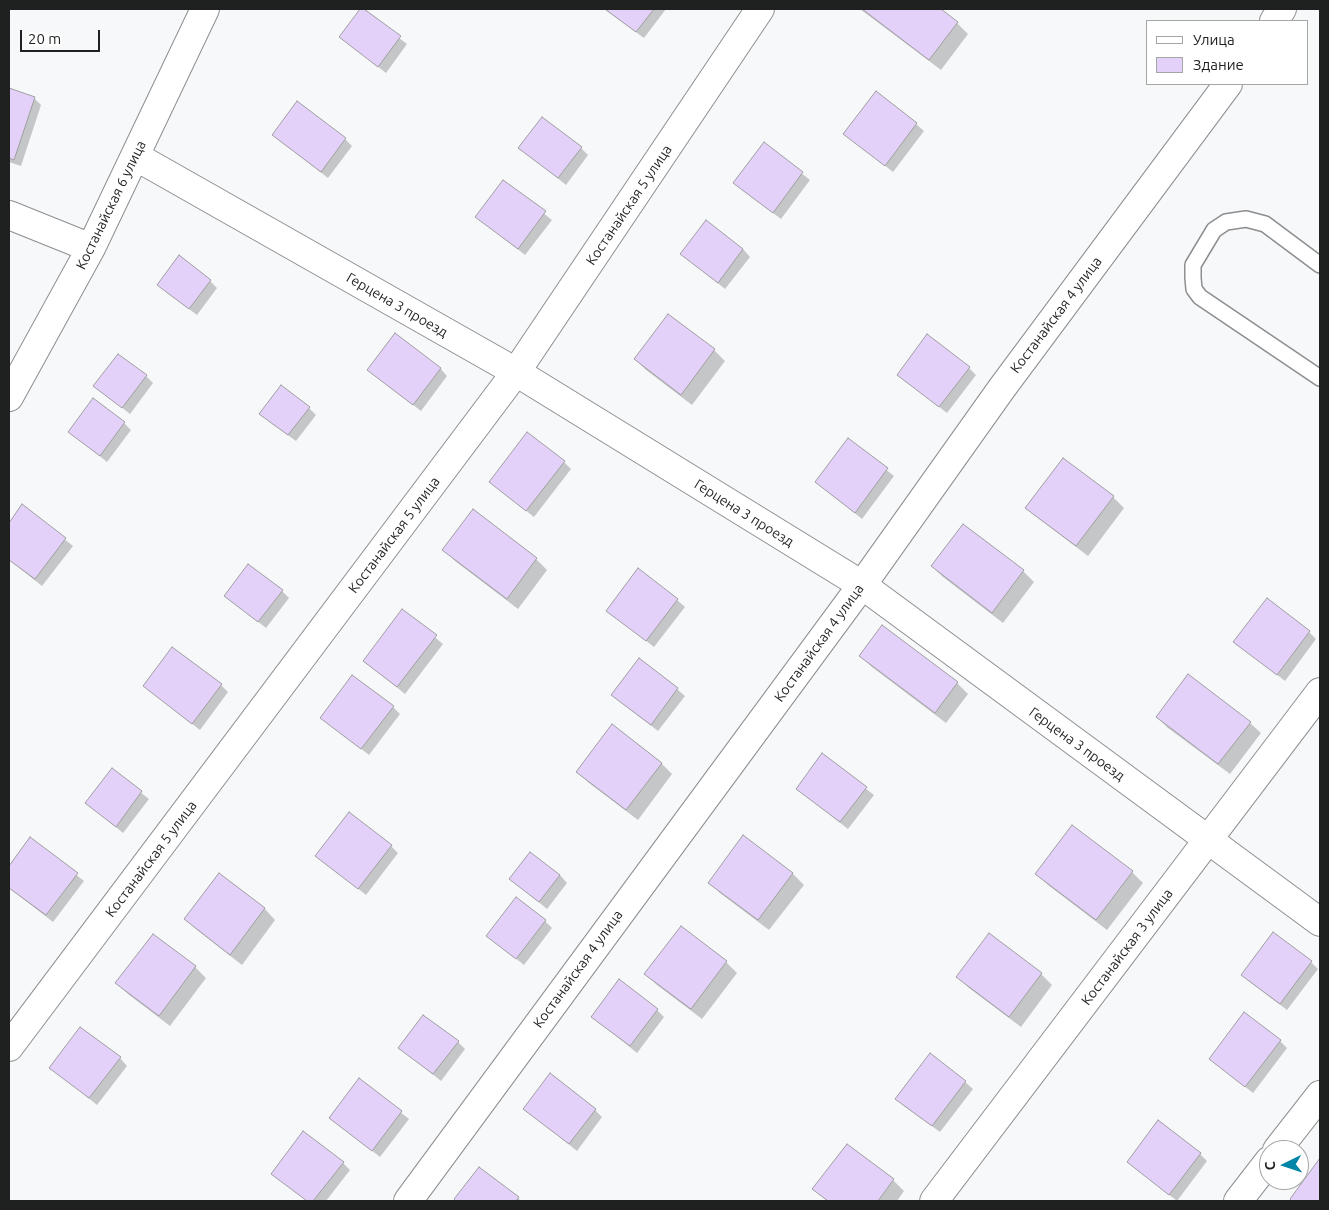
<!DOCTYPE html>
<html>
<head>
<meta charset="utf-8">
<style>
  body { margin:0 }
  #map { position:relative; width:1329px; height:1210px; overflow:hidden; background:#f6f8fa; font-family:Ubuntu,sans-serif }
  canvas { display:block }
  .frame { position:absolute; inset:0; border:10px solid #1f2020; pointer-events:none }
  .legend { position:absolute; left:1146px; top:20px; width:162px; height:65px; box-sizing:border-box; background:#fff; border:1px solid #a5a6a6; margin:0; padding:6px 9px; list-style:none; font-size:15px; color:#1f2020 }
  .legend li { display:flex; align-items:center; gap:10px; height:25px }
  .legend b { width:25px; border:1px solid #a5a6a6 }
  .north { position:absolute; left:1259px; top:1140px; width:50px; height:50px; box-sizing:border-box; background:#fff; border:1px solid #a5a6a6; border-radius:50%; rotate:266deg; font-size:14px; font-weight:700; line-height:20px; text-align:center; color:#1f2020 }
  .north::after { content:''; display:block; margin:auto; width:18px; height:22px; background:#0186a8; clip-path:polygon(50% 0,100% 100%,50% 72%,0 100%) }
  .scale { position:absolute; left:20px; top:30px; width:80px; height:22px; box-sizing:border-box; border:2px solid #1f2020; border-top:0; padding-left:6px; font-size:15px; line-height:18px; white-space:nowrap; color:#1f2020; -webkit-text-stroke:4px #fff; paint-order:stroke }
</style>
</head>
<body>
<div id="map">
<canvas width="1329" height="1210"></canvas>
<div class="frame"></div>
<ul class="legend">
<li><b style="height:6px;background:#fff"></b>Улица</li>
<li><b style="height:14px;background:#e4d1fa"></b>Здание</li>
</ul>
<div class="north">С</div>
<div class="scale">20 m</div>
</div>
<script>
const ctx = document.querySelector('canvas').getContext('2d');
ctx.lineJoin = 'round';
function fillPath(path, color) { ctx.fillStyle = color; ctx.fill(path, 'evenodd'); }
const poly = rows => new Path2D(rows.map(r => 'M' + r).join(''));
function strokePath(path, color, width, dash) { ctx.strokeStyle = color; ctx.lineWidth = width; ctx.lineCap = dash ? 'butt' : 'round'; ctx.setLineDash(dash || []); ctx.stroke(path); }
function label(font, color, halo, rows, align = 'center') {
  ctx.font = font + ' Ubuntu,sans-serif'; ctx.lineWidth = 4; ctx.setLineDash([]); ctx.textBaseline = 'middle'; ctx.strokeStyle = halo; ctx.fillStyle = color; for (const [text, x, y, turn = 0] of rows) {
    ctx.save(); ctx.translate(x, y); ctx.rotate((+turn || 0) * Math.PI / 180); ctx.textAlign = isNaN(turn) ? turn : align; if (halo) ctx.strokeText(text, 0, 0); ctx.fillText(text, 0, 0); ctx.restore();
  }
}
fillPath(poly([
  [361,9,407,44,386,73,340,37],
  [604,9,666,9,644,38],
  [860,9,938,9,957,23,968,34,941,70],
  [9,90,34,98,41,105,21,166,9,162],
  [916,124,924,131,893,172,845,134],
  [273,135,345,139,352,146,328,178],
  [764,144,810,180,781,219,742,190],
  [520,148,581,148,588,155,566,185],
  [503,181,552,220,525,255,477,217],
  [743,249,750,257,725,289,682,254],
  [210,281,217,288,197,315,166,292],
  [668,315,714,350,725,361,692,405,646,370,635,359],
  [440,368,447,376,421,411,368,370],
  [969,368,976,375,947,413,898,375],
  [146,376,153,383,130,414,95,386],
  [309,408,316,415,296,441,268,421],
  [124,423,131,430,107,462,70,432],
  [848,440,894,476,862,519,816,482],
  [564,462,571,469,534,517,490,482],
  [1113,497,1124,508,1088,556,1038,518,1027,508],
  [23,506,73,546,42,586,9,560,9,525],
  [473,511,536,559,547,570,518,609,455,561,444,550],
  [932,566,1023,571,1034,582,1003,623,943,577],
  [282,591,289,598,266,628,226,596],
  [677,600,685,607,654,647,608,611],
  [403,611,443,644,405,694,365,661],
  [883,626,957,683,968,694,946,723,872,667,861,656],
  [1309,632,1316,639,1285,681,1235,642],
  [221,685,228,692,200,730,144,686],
  [677,689,685,696,658,731,620,702],
  [393,707,400,714,369,755,321,717],
  [1157,717,1250,723,1261,733,1230,774,1168,728],
  [822,755,874,795,848,829,797,789],
  [661,763,672,774,638,820,589,783,578,772],
  [112,770,149,799,123,833,87,803],
  [743,837,793,874,804,885,769,930,720,893,709,882],
  [31,839,84,881,53,922,9,888,9,868],
  [391,846,398,853,366,895,317,856],
  [1132,872,1143,883,1107,930,1048,885,1037,874],
  [219,875,265,909,275,920,242,965,197,930,186,919],
  [560,875,567,883,547,909,511,879],
  [545,921,552,928,524,965,488,936],
  [989,935,1041,974,1052,985,1021,1027,969,988,958,977],
  [153,936,195,967,206,978,170,1026,128,994,117,983],
  [726,962,737,973,702,1019,657,985,646,974],
  [1311,962,1318,969,1287,1010,1250,982],
  [657,1010,664,1017,637,1053,593,1017],
  [1280,1041,1287,1048,1253,1093,1210,1059],
  [458,1042,465,1049,441,1081,400,1048],
  [120,1058,127,1066,97,1105,51,1068],
  [359,1080,409,1119,380,1157,331,1118],
  [965,1082,973,1089,940,1132,904,1106],
  [525,1109,595,1110,602,1117,577,1151],
  [847,1145,893,1180,904,1191,897,1201,827,1201,814,1189],
  [1200,1154,1207,1161,1177,1201,1128,1162],
  [1320,1160,1320,1201,1294,1201,1291,1199],
  [343,1163,350,1170,326,1201,307,1201,273,1174],
  [479,1168,518,1198,521,1201,458,1201,456,1199]
]), '#0003');
const building = poly([
  [360,9,364,9,401,36,378,67,339,37,360,9],
  [605,9,654,9,636,32,605,9],
  [862,9,941,9,958,22,929,60,862,9],
  [9,88,35,97,14,160,9,158,9,88],
  [876,91,917,123,885,166,843,134,876,91],
  [297,101,346,138,321,172,272,135,297,101],
  [542,117,582,147,558,178,518,148,542,117],
  [764,142,803,172,773,213,733,183,764,142],
  [503,180,546,211,518,249,475,217,503,180],
  [706,220,743,249,718,283,680,254,706,220],
  [179,255,211,280,189,309,157,285,179,255],
  [668,314,715,349,681,395,634,359,668,314],
  [395,333,441,368,413,405,367,370,395,333],
  [927,334,970,367,939,407,897,375,927,334],
  [118,354,147,375,122,408,93,386,118,354],
  [281,385,310,407,288,435,259,414,281,385],
  [93,398,125,422,100,456,68,432,93,398],
  [527,432,565,461,526,511,489,482,527,432],
  [848,438,888,468,855,513,815,482,848,438],
  [1063,458,1114,496,1076,546,1025,508,1063,458],
  [22,504,66,538,35,579,9,560,9,523,22,504],
  [473,509,537,558,507,599,442,550,473,509],
  [963,524,1024,570,992,613,931,566,963,524],
  [248,564,283,590,258,622,224,596,248,564],
  [638,568,678,599,646,641,606,611,638,568],
  [1267,598,1310,631,1277,675,1233,642,1267,598],
  [402,609,437,635,397,687,363,661,402,609],
  [882,625,958,682,935,713,859,656,882,625],
  [172,647,222,684,192,724,143,686,172,647],
  [639,658,678,688,651,725,611,695,639,658],
  [1188,674,1251,722,1218,764,1156,717,1188,674],
  [352,675,394,706,361,749,320,718,352,675],
  [612,724,662,763,626,810,576,772,612,724],
  [822,753,867,787,840,822,796,789,822,753],
  [112,768,142,791,116,827,85,803,112,768],
  [349,812,392,845,358,889,315,856,349,812],
  [1072,825,1133,871,1096,920,1035,874,1072,825],
  [743,835,793,873,758,920,708,883,743,835],
  [30,837,78,873,46,915,9,888,9,866,30,837],
  [530,852,560,875,539,902,509,879,530,852],
  [219,873,265,908,230,955,184,919,219,873],
  [516,897,546,920,516,959,486,936,516,897],
  [681,926,727,961,691,1009,644,974,681,926],
  [1273,932,1312,961,1280,1004,1241,975,1273,932],
  [989,933,1042,973,1009,1017,956,977,989,933],
  [153,934,196,966,159,1016,115,983,153,934],
  [619,979,658,1009,630,1046,591,1017,619,979],
  [1244,1012,1281,1040,1245,1087,1209,1059,1244,1012],
  [423,1015,459,1041,433,1074,398,1048,423,1015],
  [80,1027,121,1057,89,1098,49,1068,80,1027],
  [930,1053,966,1081,932,1126,895,1099,930,1053],
  [550,1073,596,1109,569,1144,523,1109,550,1073],
  [359,1078,402,1111,372,1151,329,1118,359,1078],
  [1158,1120,1201,1153,1169,1195,1127,1162,1158,1120],
  [303,1131,344,1162,313,1201,307,1201,271,1174,303,1131],
  [847,1144,894,1179,878,1201,828,1201,812,1189,847,1144],
  [1320,1158,1320,1201,1292,1201,1290,1199,1320,1158],
  [479,1167,519,1197,516,1201,456,1201,454,1199,479,1167]
]);
fillPath(building, '#e4d1fa');
strokePath(building, '#9f9ea0', 1);
const service = poly([
  [1320,265,1265,224,1246,219,1226,222,1214,230,1193,265,1193,278,1194,289,1200,297,1320,378]
]);
const minor = poly([
  [1274,21,1282,9],
  [135,156,516,372,862,585,1320,922],
  [9,215,91,248],
  [9,397,91,248,205,9],
  [9,1047,516,372,760,9],
  [1277,1150,1320,1095],
  [408,1201,862,585,1002,388,1228,84],
  [934,1201,1320,692],
  [1238,1201,1269,1161]
]);
strokePath(service, '#8d8e90', 18);
strokePath(minor, '#8d8e90', 30);
strokePath(service, '#fff', 15);
strokePath(minor, '#fff', 28);
label('14px', '#1f2020', '#fff', [
  ["Костанайская 6 улица",111,205,-64],
  ["Костанайская 5 улица",629,205,-56],
  ["Герцена 3 проезд",397,305,30],
  ["Костанайская 4 улица",1056,315,-53],
  ["Герцена 3 проезд",744,513,32],
  ["Костанайская 5 улица",394,535,-53],
  ["Костанайская 4 улица",819,643,-54],
  ["Герцена 3 проезд",1077,744,36],
  ["Костанайская 5 улица",151,859,-53],
  ["Костанайская 3 улица",1127,947,-53],
  ["Костанайская 4 улица",578,969,-54]
]);
</script>
</body>
</html>
